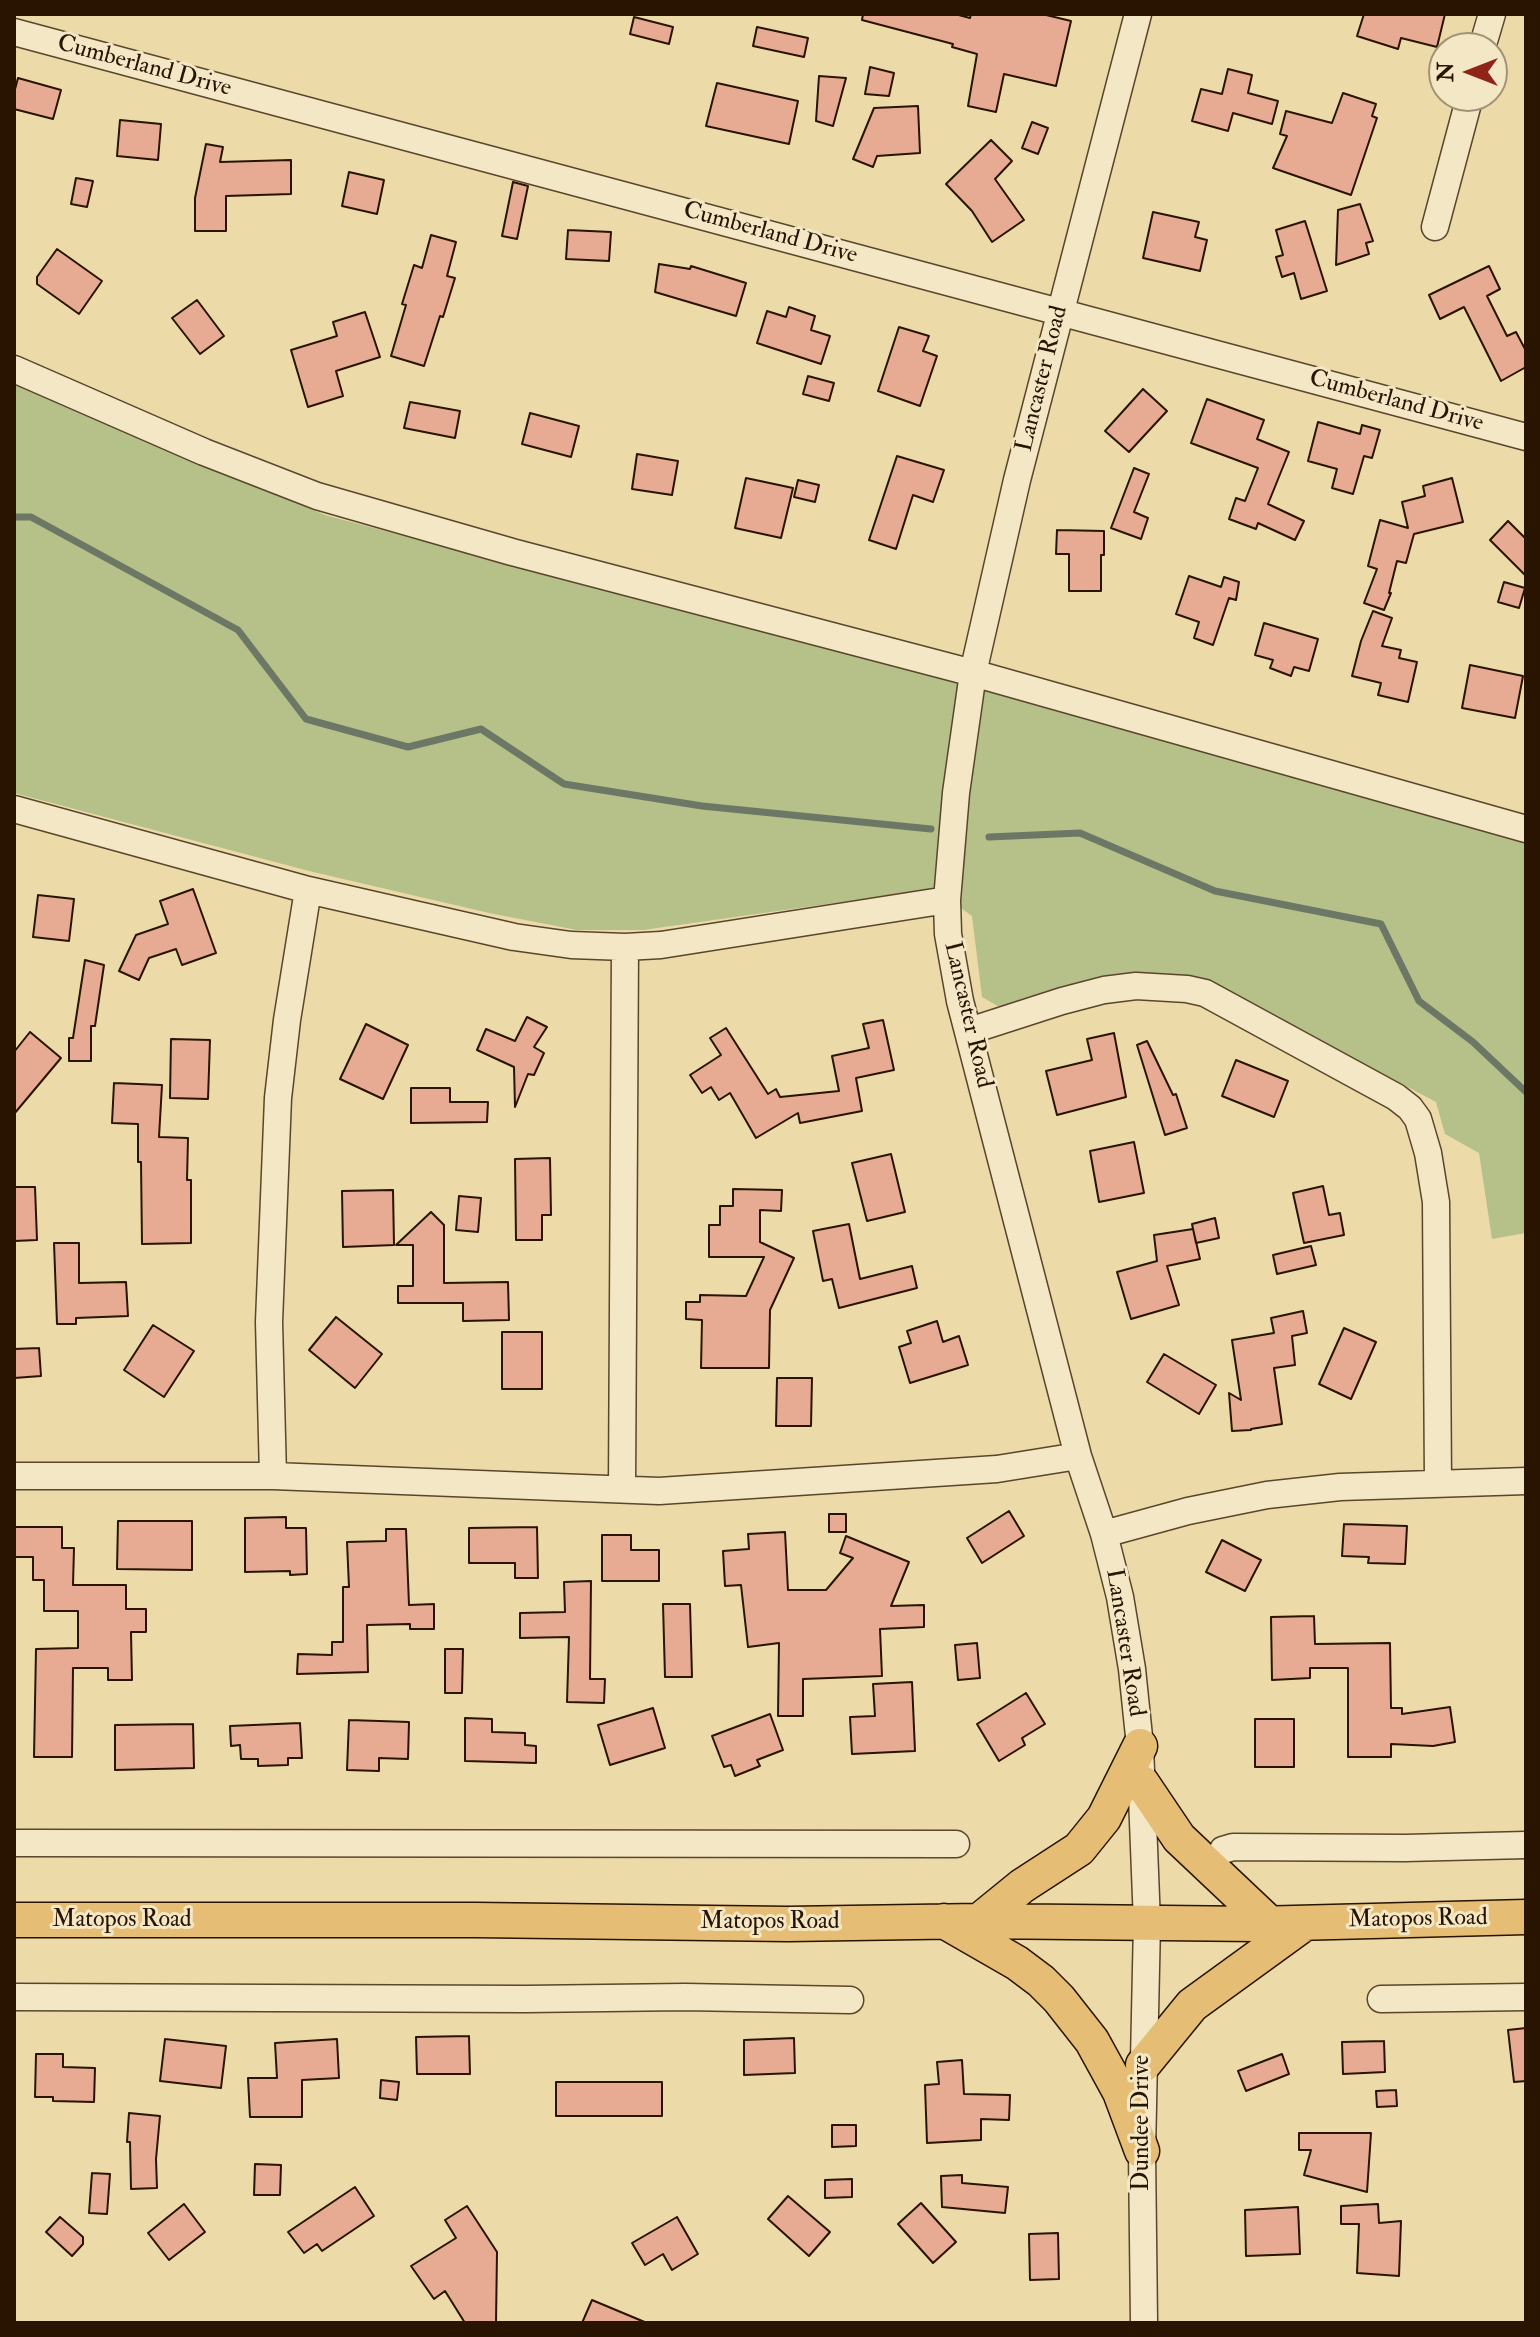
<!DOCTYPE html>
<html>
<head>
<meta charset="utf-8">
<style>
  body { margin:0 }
  #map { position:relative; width:1540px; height:2337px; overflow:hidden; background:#ecdaa8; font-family:"IM FELL Double Pica",serif }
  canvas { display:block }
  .frame { position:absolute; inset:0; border:16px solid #281401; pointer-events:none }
  .north { position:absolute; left:1428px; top:32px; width:80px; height:80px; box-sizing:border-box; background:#f3e7c6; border:2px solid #a29377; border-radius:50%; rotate:270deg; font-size:22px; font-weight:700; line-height:32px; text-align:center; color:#281401 }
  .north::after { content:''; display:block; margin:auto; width:28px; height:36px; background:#8f2418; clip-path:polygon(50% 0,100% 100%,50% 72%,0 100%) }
</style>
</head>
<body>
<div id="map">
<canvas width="1540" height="2337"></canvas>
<div class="frame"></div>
<div class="north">N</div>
</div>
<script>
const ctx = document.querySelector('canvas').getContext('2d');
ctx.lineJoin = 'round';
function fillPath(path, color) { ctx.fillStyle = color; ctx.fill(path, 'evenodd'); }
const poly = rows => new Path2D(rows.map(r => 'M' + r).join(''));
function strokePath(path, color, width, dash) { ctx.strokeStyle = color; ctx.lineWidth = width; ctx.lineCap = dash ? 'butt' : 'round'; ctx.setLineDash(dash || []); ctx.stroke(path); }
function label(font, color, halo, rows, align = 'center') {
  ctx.font = font + ' "IM FELL Double Pica",serif'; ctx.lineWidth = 6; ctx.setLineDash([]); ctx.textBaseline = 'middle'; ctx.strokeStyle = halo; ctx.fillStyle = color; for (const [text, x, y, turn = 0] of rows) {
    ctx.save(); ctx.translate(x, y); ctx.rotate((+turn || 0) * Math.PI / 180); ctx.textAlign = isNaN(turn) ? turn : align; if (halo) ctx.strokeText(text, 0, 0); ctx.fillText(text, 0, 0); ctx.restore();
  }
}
fillPath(poly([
  [14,383,325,515,958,683,1526,838,1526,1233,1492,1239,1479,1153,1445,1134,1436,1102,1206,980,1183,975,1148,974,1104,978,1001,1008,982,997,972,916,934,889,643,930,577,930,489,913,309,871,14,793]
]), '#b6c089');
strokePath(poly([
  [14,517,31,517,238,630,306,719,408,747,481,729,564,784,702,806,931,829],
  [989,837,1080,833,1215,891,1381,924,1419,1001,1473,1042,1526,1092]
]), '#6c7865', 7);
const building = poly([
  [863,14,955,14,970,18,971,14,1042,14,1071,21,1056,86,1004,74,996,112,968,106,977,54,952,47,953,44,862,20,863,14],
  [1364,14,1445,14,1437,47,1401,38,1398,49,1357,36,1364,14],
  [634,17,673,27,669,44,630,34,634,17],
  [757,27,808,38,804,57,753,46,757,27],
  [870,67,894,73,889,96,865,94,870,67],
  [1228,69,1252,75,1248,93,1278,101,1272,124,1233,113,1228,131,1192,121,1201,89,1222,94,1228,69],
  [819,76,846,78,833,126,816,121,819,76],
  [18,78,61,90,53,119,14,109,14,93,18,78],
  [717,83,798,101,789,144,706,126,717,83],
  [1343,93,1376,104,1372,116,1377,118,1351,195,1273,168,1287,136,1280,134,1286,111,1332,123,1343,93],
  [918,106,920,153,877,156,873,167,853,159,874,108,918,106],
  [120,120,161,124,158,160,117,156,120,120],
  [1032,122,1048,128,1038,154,1022,148,1032,122],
  [991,140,1012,161,995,179,1024,220,992,242,972,211,946,184,991,140],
  [206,144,223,147,220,162,291,160,291,194,226,196,226,231,195,231,195,198,206,144],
  [349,172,384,180,377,214,342,206,349,172],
  [76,178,93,181,87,207,71,204,76,178],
  [513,182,528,186,517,239,502,236,513,182],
  [1360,204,1373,241,1366,243,1369,254,1336,265,1338,210,1360,204],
  [1153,212,1199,222,1195,237,1207,240,1200,271,1143,258,1153,212],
  [1305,221,1327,291,1301,299,1294,273,1282,277,1276,257,1283,255,1276,230,1305,221],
  [568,230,611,232,609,261,566,259,568,230],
  [431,235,456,242,447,276,455,278,443,317,440,316,424,366,391,356,406,305,402,304,414,265,422,268,431,235],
  [57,249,102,281,79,314,37,284,37,277,57,249],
  [659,264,690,269,691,266,746,283,736,316,655,292,659,264],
  [1489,266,1500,289,1487,296,1507,336,1516,332,1526,351,1526,367,1501,381,1464,307,1440,319,1429,295,1489,266],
  [197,300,224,336,200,354,172,318,197,300],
  [789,307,815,316,811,330,830,336,821,364,757,343,767,311,786,317,789,307],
  [365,312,380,357,336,371,343,396,308,407,291,350,337,336,333,322,365,312],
  [899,327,929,336,923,351,937,356,920,406,878,391,899,327],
  [808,376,834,383,829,401,803,394,808,376],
  [1143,389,1167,411,1129,452,1105,431,1143,389],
  [1207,399,1264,420,1257,439,1289,452,1268,504,1304,521,1295,540,1258,523,1256,529,1229,519,1236,498,1245,501,1258,468,1191,443,1207,399],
  [410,402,460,411,455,438,404,428,410,402],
  [530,413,579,426,571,457,522,444,530,413],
  [1318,422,1360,434,1362,425,1380,430,1372,458,1364,456,1353,494,1332,488,1337,469,1308,461,1318,422],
  [637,454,678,461,672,495,632,489,637,454],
  [897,456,944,470,933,502,913,495,896,549,869,540,897,456],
  [1134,468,1149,474,1134,512,1148,518,1141,539,1111,528,1134,468],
  [746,478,793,488,781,538,735,528,746,478],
  [1452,478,1463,522,1414,534,1406,563,1397,561,1389,593,1391,593,1384,610,1364,603,1377,569,1368,566,1380,520,1408,528,1402,502,1425,496,1423,486,1452,478],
  [798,480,819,485,815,502,794,497,798,480],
  [1508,521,1526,539,1526,576,1490,540,1508,521],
  [1057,530,1104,531,1104,555,1101,555,1101,591,1069,591,1069,554,1056,554,1057,530],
  [1189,576,1221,587,1224,577,1239,582,1236,600,1229,598,1213,645,1194,638,1199,622,1176,614,1189,576],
  [1504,582,1525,588,1519,608,1498,602,1504,582],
  [1373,611,1392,618,1382,646,1401,650,1399,658,1417,662,1408,702,1378,695,1381,683,1352,676,1361,641,1373,611],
  [1264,623,1318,639,1309,671,1294,667,1291,676,1270,668,1273,660,1255,655,1264,623],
  [1470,665,1523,676,1515,718,1462,708,1470,665],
  [193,889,216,953,182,965,176,949,149,958,139,980,119,971,136,935,168,924,160,901,193,889],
  [38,895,74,899,69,941,33,937,38,895],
  [85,960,104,965,95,1026,91,1026,91,1061,69,1061,69,1038,73,1038,85,960],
  [527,1017,547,1027,534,1047,544,1053,534,1075,528,1074,515,1107,514,1067,477,1050,486,1029,515,1041,527,1017],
  [883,1020,894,1070,856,1078,862,1111,800,1123,798,1113,756,1138,730,1093,719,1100,711,1087,702,1093,690,1075,721,1055,710,1038,726,1028,768,1094,776,1089,780,1097,839,1091,832,1056,869,1048,863,1024,883,1020],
  [366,1024,408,1045,383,1099,340,1079,366,1024],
  [30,1032,61,1058,14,1114,14,1052,30,1032],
  [1114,1033,1126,1097,1057,1115,1046,1071,1092,1060,1087,1039,1114,1033],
  [171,1039,210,1040,208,1099,170,1098,171,1039],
  [1147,1041,1173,1095,1176,1094,1187,1128,1165,1135,1137,1045,1147,1041],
  [1236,1060,1288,1081,1274,1117,1222,1096,1236,1060],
  [114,1083,162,1085,159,1137,188,1138,187,1180,191,1180,191,1243,142,1244,141,1162,138,1162,138,1124,112,1123,114,1083],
  [411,1088,450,1088,450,1102,488,1102,487,1122,411,1123,411,1088],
  [1134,1142,1144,1193,1099,1202,1090,1151,1134,1142],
  [891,1154,905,1212,867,1221,852,1163,891,1154],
  [550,1158,551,1215,542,1215,542,1240,516,1240,515,1159,550,1158],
  [1323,1186,1329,1215,1340,1213,1344,1235,1304,1243,1293,1193,1323,1186],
  [14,1187,35,1187,37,1240,14,1241,14,1187],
  [733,1189,782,1190,781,1211,760,1210,760,1242,794,1258,770,1310,769,1368,701,1368,702,1320,686,1319,686,1302,700,1302,700,1295,746,1296,764,1257,709,1257,709,1225,720,1225,720,1206,733,1206,733,1189],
  [393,1190,394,1245,343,1247,342,1191,393,1190],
  [459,1196,481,1198,478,1232,456,1230,459,1196],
  [431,1212,444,1225,444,1283,508,1282,509,1320,463,1321,463,1303,398,1303,398,1286,413,1286,413,1245,396,1245,431,1212],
  [1215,1218,1219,1238,1196,1243,1192,1224,1215,1218],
  [849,1224,860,1279,912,1266,917,1288,839,1308,832,1279,823,1281,813,1231,849,1224],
  [1193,1229,1200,1259,1167,1266,1179,1305,1131,1319,1117,1272,1157,1261,1154,1235,1193,1229],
  [54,1243,79,1243,79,1283,126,1282,128,1316,76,1318,76,1324,57,1324,54,1243],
  [1311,1246,1316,1265,1277,1274,1273,1255,1311,1246],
  [1303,1311,1307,1333,1292,1336,1295,1365,1274,1368,1282,1424,1251,1429,1251,1430,1232,1431,1229,1393,1241,1400,1232,1340,1274,1333,1271,1318,1303,1311],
  [336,1317,382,1354,355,1388,309,1350,336,1317],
  [937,1321,943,1342,959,1336,968,1365,910,1383,899,1347,911,1343,907,1331,937,1321],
  [153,1325,194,1351,164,1397,124,1370,153,1325],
  [1344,1328,1376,1342,1351,1399,1319,1384,1344,1328],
  [502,1332,542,1332,542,1389,502,1389,502,1332],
  [39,1348,41,1376,14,1378,14,1349,39,1348],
  [1164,1354,1216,1385,1199,1414,1147,1382,1164,1354],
  [777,1378,812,1378,811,1426,776,1426,777,1378],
  [1009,1511,1024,1536,982,1563,967,1538,1009,1511],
  [829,1514,846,1514,846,1532,829,1532,829,1514],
  [286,1517,286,1528,306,1528,307,1574,290,1575,290,1571,245,1572,245,1518,286,1517],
  [118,1521,192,1521,192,1570,117,1569,118,1521],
  [1344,1524,1407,1526,1405,1564,1368,1563,1369,1557,1342,1556,1344,1524],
  [14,1527,62,1527,62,1548,74,1548,73,1585,126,1585,126,1609,146,1609,146,1632,131,1632,132,1680,108,1680,108,1668,73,1668,72,1757,34,1757,36,1649,78,1648,78,1611,44,1611,44,1580,33,1580,33,1557,14,1557,14,1527],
  [537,1527,538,1578,515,1578,515,1563,469,1563,469,1528,537,1527],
  [386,1529,406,1529,409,1605,434,1604,434,1629,410,1629,410,1624,367,1625,368,1672,297,1674,298,1654,332,1655,332,1642,343,1642,343,1587,349,1587,347,1542,386,1541,386,1529],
  [785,1532,788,1590,826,1590,853,1558,840,1553,846,1536,909,1562,891,1606,924,1605,924,1627,880,1629,882,1676,803,1679,803,1716,778,1716,779,1643,748,1647,741,1585,725,1586,723,1551,749,1549,748,1534,785,1532],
  [602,1535,631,1535,631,1550,659,1550,659,1581,602,1581,602,1535],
  [1222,1540,1261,1560,1245,1591,1206,1572,1222,1540],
  [591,1581,590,1679,605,1679,604,1703,567,1702,569,1637,520,1638,520,1613,565,1612,564,1582,591,1581],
  [663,1604,690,1604,692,1677,665,1677,663,1604],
  [1314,1616,1315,1644,1390,1643,1391,1708,1402,1708,1402,1714,1450,1707,1455,1742,1433,1746,1391,1744,1391,1757,1348,1757,1348,1668,1310,1668,1310,1678,1272,1680,1271,1617,1314,1616],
  [977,1643,980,1678,958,1680,955,1645,977,1643],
  [445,1649,463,1649,462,1693,445,1693,445,1649],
  [912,1682,915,1751,852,1754,850,1717,875,1716,873,1684,912,1682],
  [1026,1693,1045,1724,1022,1738,1025,1745,999,1761,977,1724,1026,1693],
  [653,1708,665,1748,610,1765,598,1725,653,1708],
  [770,1714,783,1750,757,1760,760,1766,735,1776,731,1765,724,1767,712,1736,770,1714],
  [465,1718,492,1719,492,1732,525,1733,525,1745,536,1746,536,1763,465,1761,465,1718],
  [1255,1719,1294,1719,1294,1767,1255,1767,1255,1719],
  [349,1720,409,1722,408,1759,379,1758,379,1771,347,1770,349,1720],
  [300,1723,302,1758,288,1758,288,1765,258,1766,258,1759,241,1759,240,1745,231,1746,230,1726,300,1723],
  [193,1724,194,1768,115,1770,115,1725,193,1724],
  [1526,2028,1526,2081,1514,2082,1508,2030,1526,2028],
  [469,2036,470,2074,417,2074,416,2037,469,2036],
  [794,2038,795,2073,744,2075,744,2040,794,2038],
  [165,2039,226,2046,221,2088,160,2081,165,2039],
  [337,2039,339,2078,302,2080,302,2117,250,2117,248,2078,277,2078,275,2043,337,2039],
  [1384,2041,1385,2072,1343,2074,1342,2042,1384,2041],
  [36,2054,63,2054,63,2067,95,2068,94,2102,53,2101,53,2097,35,2097,36,2054],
  [1282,2054,1289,2074,1246,2091,1238,2071,1282,2054],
  [962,2060,964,2094,1010,2095,1009,2120,981,2119,981,2140,927,2143,925,2085,939,2084,937,2062,962,2060],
  [381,2080,399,2082,397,2100,380,2098,381,2080],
  [556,2082,662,2082,662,2116,556,2116,556,2082],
  [1396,2090,1397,2106,1377,2107,1376,2091,1396,2090],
  [129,2113,160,2116,156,2159,157,2188,131,2189,130,2142,127,2142,129,2113],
  [832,2125,856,2125,856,2146,832,2147,832,2125],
  [1299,2133,1371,2133,1367,2192,1304,2175,1311,2150,1299,2150,1299,2133],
  [255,2164,281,2165,280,2195,254,2195,255,2164],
  [92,2173,110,2174,107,2214,89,2213,92,2173],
  [962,2175,962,2183,1008,2187,1005,2213,942,2207,941,2176,962,2175],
  [852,2179,852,2197,825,2198,825,2180,852,2179],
  [355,2187,374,2216,322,2251,317,2244,304,2253,288,2232,355,2187],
  [788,2196,830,2232,809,2256,768,2219,788,2196],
  [921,2203,956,2242,933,2263,898,2224,921,2203],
  [184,2204,205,2232,169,2260,148,2233,184,2204],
  [1378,2204,1379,2223,1401,2221,1399,2276,1357,2273,1359,2224,1341,2224,1341,2206,1378,2204],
  [467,2206,497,2252,496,2323,465,2323,445,2291,434,2299,411,2266,456,2238,445,2220,467,2206],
  [1298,2207,1300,2254,1246,2256,1245,2210,1298,2207],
  [60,2217,83,2237,83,2244,72,2256,46,2232,60,2217],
  [677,2217,698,2254,672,2270,663,2254,645,2265,632,2243,677,2217],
  [1058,2233,1059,2279,1030,2280,1029,2234,1058,2233],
  [592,2300,647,2323,582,2323,592,2300]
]);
fillPath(building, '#e6ab92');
strokePath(building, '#281401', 2);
const minor = poly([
  [1138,14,1017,480,973,673,956,793,947,900,948,934,960,1001,1078,1456,1104,1534,1120,1597,1132,1669,1140,1746,1147,1923,1142,2151,1144,2323],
  [14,32,1526,437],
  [1482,48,1492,14],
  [1435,227,1470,96],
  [14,369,204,452,317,496,512,552,973,673,1526,829],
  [14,809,308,890,514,937,571,945,625,947,661,945,947,900],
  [969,1031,1062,1001,1104,990,1136,986,1187,989,1205,993,1396,1097,1410,1108,1418,1119,1428,1153,1436,1202,1438,1483],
  [14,1476,273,1476,659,1491,997,1469,1078,1456],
  [273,1476,269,1322,278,1098,287,1020,308,890],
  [622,1489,625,947],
  [1104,1534,1188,1511,1267,1495,1340,1487,1526,1481],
  [14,1843,956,1844],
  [1223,1850,1233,1847,1405,1848,1526,1845],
  [14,1997,526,1999,685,1997,850,2000],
  [1381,1999,1526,1997]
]);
const major = poly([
  [1142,1783,1179,1838,1269,1923],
  [14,1920,476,1920,788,1924,979,1921,1256,1924,1526,1917],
  [944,1921,1017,1963,1041,1981,1059,1999,1092,2041,1120,2092,1142,2151],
  [979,1921,1022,1886,1079,1849,1104,1818,1140,1746],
  [1143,2065,1192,2005,1305,1923]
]);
strokePath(minor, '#59462b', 29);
strokePath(major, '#281401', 37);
strokePath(minor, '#f3e7c6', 26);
strokePath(major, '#e6bd74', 34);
label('24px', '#281401', '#f3e7c6', [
  ["Cumberland Drive",144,67,15],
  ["Cumberland Drive",770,234,15],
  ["Lancaster Road",1043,379,-76],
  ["Cumberland Drive",1396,402,15],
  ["Lancaster Road",967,1015,77],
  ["Lancaster Road",1124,1643,81],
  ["Matopos Road",1418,1920,-1],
  ["Matopos Road",122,1921],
  ["Matopos Road",770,1923],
  ["Dundee Drive",1143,2123,-90]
]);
</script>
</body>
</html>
